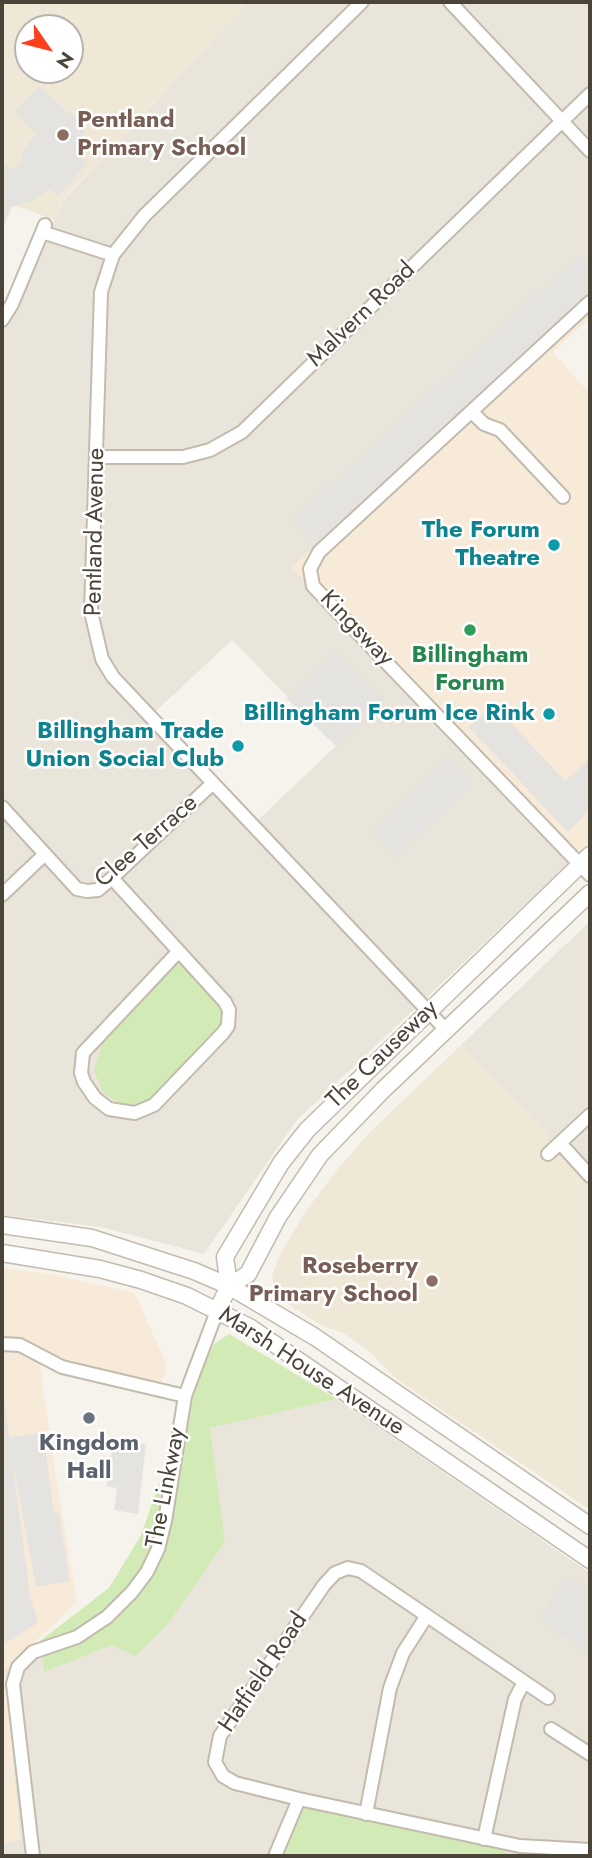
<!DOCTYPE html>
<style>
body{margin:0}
#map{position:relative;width:592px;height:1858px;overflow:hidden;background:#f6f3ec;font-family:Jost,sans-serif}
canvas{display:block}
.frame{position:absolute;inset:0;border:4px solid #4b4439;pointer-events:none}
.north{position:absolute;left:14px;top:14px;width:70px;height:70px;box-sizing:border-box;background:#fff;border:2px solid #b7b4b0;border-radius:50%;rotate:125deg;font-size:19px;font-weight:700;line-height:28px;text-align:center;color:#4b4439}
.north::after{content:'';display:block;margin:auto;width:24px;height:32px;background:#fc3f1d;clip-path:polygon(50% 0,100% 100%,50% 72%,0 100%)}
</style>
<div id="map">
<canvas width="592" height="1858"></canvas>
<div class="frame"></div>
<div class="north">N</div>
</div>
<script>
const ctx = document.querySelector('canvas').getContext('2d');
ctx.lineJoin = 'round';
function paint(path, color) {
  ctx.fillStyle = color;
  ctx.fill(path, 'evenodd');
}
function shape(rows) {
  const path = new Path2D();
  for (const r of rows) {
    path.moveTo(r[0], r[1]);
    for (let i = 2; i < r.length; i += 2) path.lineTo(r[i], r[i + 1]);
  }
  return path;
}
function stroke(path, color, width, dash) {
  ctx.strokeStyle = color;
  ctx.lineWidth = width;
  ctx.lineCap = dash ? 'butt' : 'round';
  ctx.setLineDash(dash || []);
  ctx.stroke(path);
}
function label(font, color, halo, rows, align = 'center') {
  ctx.font = font + ' Jost,sans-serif';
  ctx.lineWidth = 5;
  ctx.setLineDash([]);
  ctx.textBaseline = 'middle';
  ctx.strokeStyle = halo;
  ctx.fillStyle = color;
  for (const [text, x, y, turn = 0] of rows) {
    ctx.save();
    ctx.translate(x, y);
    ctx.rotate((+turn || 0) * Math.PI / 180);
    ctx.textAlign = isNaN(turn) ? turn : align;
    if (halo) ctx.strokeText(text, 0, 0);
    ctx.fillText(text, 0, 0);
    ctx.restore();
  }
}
paint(shape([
 [247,2,590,2,590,299,292,567,572,860,296,1121,204,1254,101,1227,2,1215,2,324,14,316,63,201],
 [232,640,336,746,258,820,155,712],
 [590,921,590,1185,571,1164,562,1159,553,1141,461,1045],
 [337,1399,590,1573,590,1856,2,1856,2,1842,20,1839,5,1670,40,1641,44,1671,112,1645,225,1542,209,1428]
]), '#eae5da');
paint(shape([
 [590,299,590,318,553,352,590,394,590,841,572,860,292,567],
 [2,1269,39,1272,135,1293,167,1366,161,1384,39,1356,51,1446,77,1602,5,1670,20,1840,2,1842]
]), '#f7ead8');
paint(shape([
 [2,2,247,2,63,200,55,220,2,201],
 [28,28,70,28,70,70,28,70],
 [461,1045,553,1141,562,1159,571,1164,590,1185,590,1510,399,1381,369,1351,343,1333,324,1327,285,1302,274,1287,272,1276,280,1254,306,1211,336,1171,370,1132]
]), '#efe8d6');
paint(shape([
 [182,959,218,995,223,1017,218,1035,149,1104,122,1105,103,1092,94,1071,102,1044],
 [229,1334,337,1399,210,1428,225,1542,167,1625,135,1656,112,1645,44,1672,40,1641,109,1588,141,1535,193,1388,214,1344],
 [308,1807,502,1850,512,1856,279,1856,296,1815]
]), '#d2eab5');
paint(shape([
 [39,86,87,129,80,137,89,146,80,157,87,163,58,196,50,189,32,201,12,207,4,226,2,225,2,164,15,169,20,164,24,149,37,134,14,112],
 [579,255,590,268,590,290,315,543,293,519],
 [335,650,385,699,337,747,286,698],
 [493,704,565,781,590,758,590,810,568,832,469,727],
 [448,758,473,783,396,858,372,832],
 [2,1379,9,1437,43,1433,54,1512,59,1512,70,1581,36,1587,12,1458,30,1596,38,1623,6,1643,2,1634],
 [113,1443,146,1444,138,1514,114,1510,117,1488,106,1486],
 [568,1577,590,1591,590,1654,539,1619]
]), '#e5e3e0');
const minor = shape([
 [362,2,144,216,113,255,101,292,91,612,102,659,113,677,446,1030],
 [450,2,590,151],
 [42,232,113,255],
 [590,302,319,552,310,569,313,586,590,875],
 [2,320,12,304,45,225],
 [472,412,484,424,500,430,563,497],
 [97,457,183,457,210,450,242,432,590,94],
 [2,807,77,889,87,891,98,890,112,878,213,783],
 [112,878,225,1002,229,1010,228,1026,223,1033,154,1105,135,1113,109,1109,95,1098,84,1082,81,1073,83,1053,178,952],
 [2,895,44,855],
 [560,1143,590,1176],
 [548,1154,590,1115],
 [2,1344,20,1345,62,1367,185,1396],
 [548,1698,361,1571,348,1568,335,1573,324,1585,220,1736,215,1762,223,1776,235,1783,299,1799,520,1846,590,1850],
 [551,1729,590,1754],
 [366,1814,390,1688,403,1653,426,1617],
 [484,1839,515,1699,523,1684],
 [33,1856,13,1684,18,1667,33,1652,77,1637,107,1617,132,1592,147,1572,158,1549,165,1521,185,1396,217,1311],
 [275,1856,299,1799]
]);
const tertiary = shape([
 [2,1225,92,1238,194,1271,229,1286,315,1337,590,1526],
 [2,1253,100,1269,141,1280,187,1296,251,1328,590,1560],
 [229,1286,225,1257,281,1163,307,1130,590,855],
 [217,1311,229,1286,248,1274,278,1217,320,1155,383,1090,590,893]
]);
stroke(minor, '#c2bbae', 16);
stroke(tertiary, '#c2bbae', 19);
stroke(minor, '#fff', 12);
stroke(tertiary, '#fff', 16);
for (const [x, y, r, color] of [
 [63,135,7,"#8d6e63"],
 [554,545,7,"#0f9aa8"],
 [470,630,7,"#2e9e5b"],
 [549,714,7,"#0f9aa8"],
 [238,746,7,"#0f9aa8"],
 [432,1281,7,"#8d6e63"],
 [89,1418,7,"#6b7280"]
]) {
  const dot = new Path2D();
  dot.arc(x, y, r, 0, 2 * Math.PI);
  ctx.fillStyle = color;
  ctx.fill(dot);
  stroke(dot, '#fff', 2.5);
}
label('bold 24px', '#785e54', '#fff', [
 ["Pentland",77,121],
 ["Primary School",77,149],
 ["Roseberry",418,1267,"right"],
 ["Primary School",418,1295,"right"]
], 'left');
label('24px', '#4b4439', '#fff', [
 ["Malvern Road",362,315,-44],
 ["Pentland Avenue",96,532,-89],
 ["Kingsway",356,629,46],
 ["Clee Terrace",147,842,-41],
 ["The Causeway",383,1055,-44],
 ["Marsh House Avenue",311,1372,33],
 ["The Linkway",167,1488,-79],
 ["Hatfield Road",264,1673,-56]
]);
label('bold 24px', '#0d838f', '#fff', [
 ["The Forum",540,531],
 ["Theatre",540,559],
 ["Billingham Forum Ice Rink",535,714],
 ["Billingham Trade",224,732],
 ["Union Social Club",224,760]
], 'right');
label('bold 24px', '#27864d', '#fff', [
 ["Billingham",470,656],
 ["Forum",470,684]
]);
label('bold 24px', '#5b616d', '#fff', [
 ["Kingdom",89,1444],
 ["Hall",89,1472]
]);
</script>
